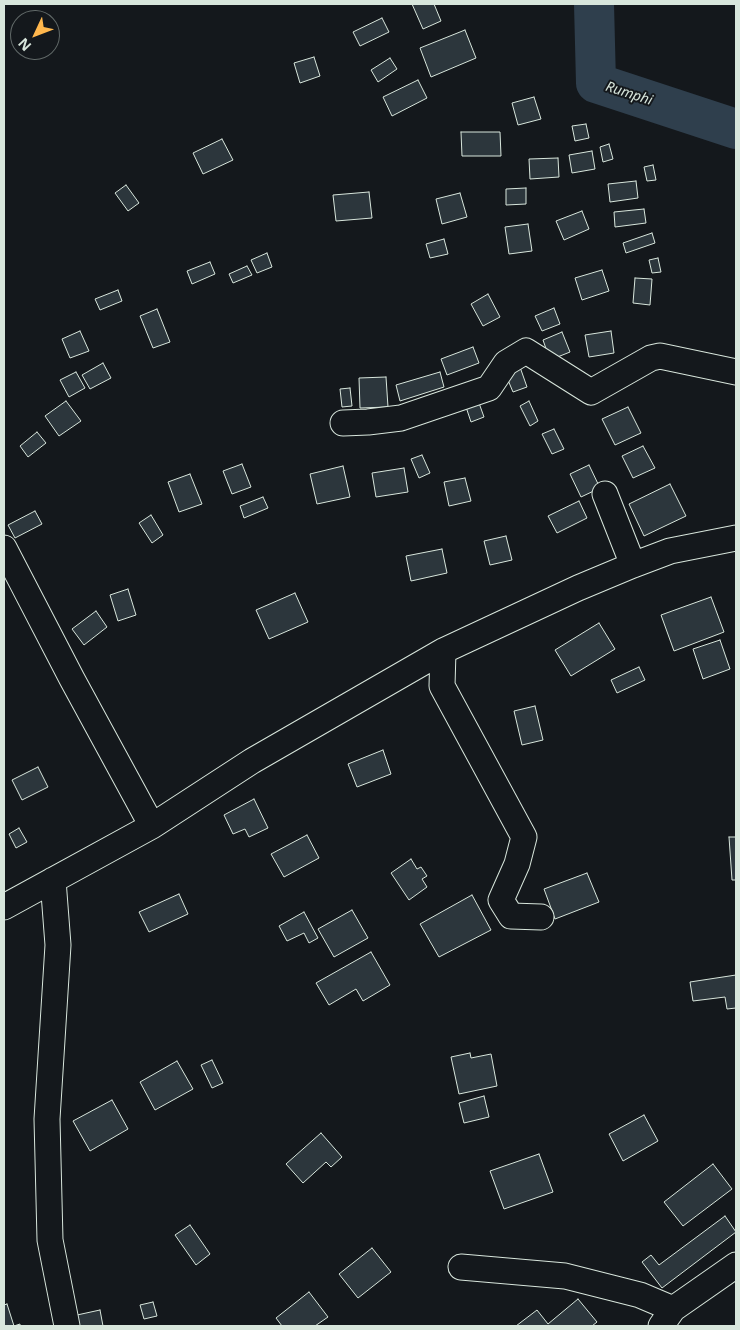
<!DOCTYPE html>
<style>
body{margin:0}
#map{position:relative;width:740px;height:1330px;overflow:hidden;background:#14181c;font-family:"Noto Sans",sans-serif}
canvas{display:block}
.frame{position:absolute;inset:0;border:5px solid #d8e6dc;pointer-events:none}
.north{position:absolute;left:10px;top:10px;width:50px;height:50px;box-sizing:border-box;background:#14181c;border:1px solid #626a69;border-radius:50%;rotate:227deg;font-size:14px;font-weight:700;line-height:20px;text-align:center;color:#d8e6dc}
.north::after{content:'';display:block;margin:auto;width:18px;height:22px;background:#ffb74d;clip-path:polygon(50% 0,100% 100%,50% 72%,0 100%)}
</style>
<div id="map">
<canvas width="740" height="1330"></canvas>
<div class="frame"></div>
<div class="north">N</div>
</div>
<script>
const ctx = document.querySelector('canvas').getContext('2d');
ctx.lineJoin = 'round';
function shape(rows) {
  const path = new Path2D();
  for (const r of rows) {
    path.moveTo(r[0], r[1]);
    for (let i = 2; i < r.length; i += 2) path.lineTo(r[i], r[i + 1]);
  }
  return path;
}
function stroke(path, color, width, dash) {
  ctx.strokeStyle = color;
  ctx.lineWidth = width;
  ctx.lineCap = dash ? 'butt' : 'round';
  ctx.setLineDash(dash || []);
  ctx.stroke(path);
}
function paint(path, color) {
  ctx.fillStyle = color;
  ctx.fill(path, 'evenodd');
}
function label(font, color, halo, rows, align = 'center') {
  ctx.font = font + ' "Noto Sans",sans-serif';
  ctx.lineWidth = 4;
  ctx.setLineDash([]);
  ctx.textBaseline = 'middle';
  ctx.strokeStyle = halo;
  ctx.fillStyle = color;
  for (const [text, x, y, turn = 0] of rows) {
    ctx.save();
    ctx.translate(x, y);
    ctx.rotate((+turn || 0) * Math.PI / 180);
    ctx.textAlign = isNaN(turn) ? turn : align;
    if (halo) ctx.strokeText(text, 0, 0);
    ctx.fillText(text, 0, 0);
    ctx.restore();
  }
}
stroke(shape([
 [594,4,596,83,736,129]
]), '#2f3f4d', 40);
const building = shape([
 [412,4,434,4,441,21,423,29,412,4],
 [382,18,389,32,360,46,353,32,382,18],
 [465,30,476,58,431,77,420,48,465,30],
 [314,57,320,76,300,83,294,63,314,57],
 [390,58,397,69,378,82,371,70,390,58],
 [418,80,427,98,392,116,383,97,418,80],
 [534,97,541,119,518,125,512,103,534,97],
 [586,124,589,138,575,141,572,126,586,124],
 [461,132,500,132,501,156,462,156,461,132],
 [222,139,233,160,203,174,193,153,222,139],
 [609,144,613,159,603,162,600,147,609,144],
 [592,151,595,169,572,173,569,155,592,151],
 [558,158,559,177,530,179,529,159,558,158],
 [653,165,656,180,647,181,644,167,653,165],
 [636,181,638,198,610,202,608,184,636,181],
 [126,185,139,203,128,211,115,193,126,185],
 [526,188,526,204,506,205,506,189,526,188],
 [369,192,372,218,336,221,333,195,369,192],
 [460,193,467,217,442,224,436,199,460,193],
 [644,209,646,223,615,227,614,212,644,209],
 [582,211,589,229,564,240,556,221,582,211],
 [528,224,532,251,509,254,505,227,528,224],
 [652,233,655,243,626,253,623,243,652,233],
 [444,239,448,254,430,258,426,244,444,239],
 [267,253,272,267,257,273,251,260,267,253],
 [658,258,661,272,652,273,649,260,658,258],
 [210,262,215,274,192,284,187,271,210,262],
 [247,266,252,275,233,283,229,274,247,266],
 [602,270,609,291,582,300,575,278,602,270],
 [635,278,652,279,650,305,633,303,635,278],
 [118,290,122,301,100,310,95,299,118,290],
 [488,294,500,317,483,326,471,304,488,294],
 [554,308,560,324,542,331,535,316,554,308],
 [157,309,170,342,153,348,140,316,157,309],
 [80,331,89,351,70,358,62,339,80,331],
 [611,331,614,353,589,357,585,335,611,331],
 [562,332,570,352,550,360,543,340,562,332],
 [473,347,479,363,447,375,441,359,473,347],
 [103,363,111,378,90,389,82,375,103,363],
 [520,367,527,387,513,392,505,373,520,367],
 [76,372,85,388,69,397,60,380,76,372],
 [440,372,444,387,400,401,396,385,440,372],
 [386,377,388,407,360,408,359,378,386,377],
 [350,388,352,406,342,407,340,389,350,388],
 [66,401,81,421,59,436,45,416,66,401],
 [529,401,538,421,530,426,520,406,529,401],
 [479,403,484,417,471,422,466,407,479,403],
 [628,407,641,433,615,445,602,419,628,407],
 [554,429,564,449,552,454,542,434,554,429],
 [37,432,46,443,28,457,20,446,37,432],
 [643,446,655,468,633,478,622,456,643,446],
 [422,455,430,473,419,478,411,459,422,455],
 [242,464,251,487,232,494,223,471,242,464],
 [589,465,600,488,581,497,570,474,589,465],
 [343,466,350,497,317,504,310,474,343,466],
 [404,468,408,492,376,497,372,473,404,468],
 [190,474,202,504,179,512,168,482,190,474],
 [465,478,471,501,449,506,444,482,465,478],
 [670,484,686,516,644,536,629,504,670,484],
 [263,497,268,508,244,518,240,506,263,497],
 [579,501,587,518,557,533,548,516,579,501],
 [35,511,42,524,15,538,8,525,35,511],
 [151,515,163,535,152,543,139,523,151,515],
 [506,536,512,560,490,565,484,541,506,536],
 [442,549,447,573,411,581,406,556,442,549],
 [128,589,136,615,118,621,110,595,128,589],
 [295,593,308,622,269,639,256,610,295,593],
 [711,597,724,632,674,651,661,615,711,597],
 [96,611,107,627,84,645,72,629,96,611],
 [599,623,615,649,571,676,555,650,599,623],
 [720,640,730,669,703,679,693,649,720,640],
 [639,667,645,680,617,693,611,680,639,667],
 [535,706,543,740,522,745,514,711,535,706],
 [383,750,391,774,357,787,348,764,383,750],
 [38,767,48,787,22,800,12,780,38,767],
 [254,799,268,828,249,837,245,829,233,834,224,815,254,799],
 [19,828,27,842,16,848,9,834,19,828],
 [307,835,319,858,284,877,271,854,307,835],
 [729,837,736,837,736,880,732,880,729,837],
 [411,859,417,869,421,867,427,876,422,879,427,887,409,900,391,873,411,859],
 [587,873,599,902,555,919,544,889,587,873],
 [179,894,188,914,149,932,139,912,179,894],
 [472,895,491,930,439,957,420,924,472,895],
 [352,910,368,938,334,957,318,929,352,910],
 [304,912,318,938,309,943,304,933,287,941,279,926,304,912],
 [371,952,390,985,363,1001,356,989,329,1005,316,983,371,952],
 [736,975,736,1008,727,1009,725,997,693,1001,690,982,736,975],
 [470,1053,471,1058,491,1054,497,1086,459,1094,451,1057,470,1053],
 [212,1060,223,1083,212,1088,201,1065,212,1060],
 [177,1061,193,1089,155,1110,140,1082,177,1061],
 [484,1096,489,1117,464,1123,459,1103,484,1096],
 [112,1100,128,1129,90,1151,73,1121,112,1100],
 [644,1115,658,1141,623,1161,609,1134,644,1115],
 [321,1133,342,1157,331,1167,326,1162,303,1183,286,1164,321,1133],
 [539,1154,553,1192,504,1209,490,1171,539,1154],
 [713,1164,732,1189,683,1226,664,1202,713,1164],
 [725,1216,736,1232,662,1288,642,1262,651,1255,659,1265,725,1216],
 [190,1225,210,1254,196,1265,175,1235,190,1225],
 [372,1248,391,1272,358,1298,339,1274,372,1248],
 [309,1292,328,1317,315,1326,282,1326,276,1318,309,1292],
 [578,1299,597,1322,592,1326,516,1326,537,1310,548,1324,578,1299],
 [153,1302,157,1316,144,1319,140,1305,153,1302],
 [7,1304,14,1326,20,1324,20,1326,4,1326,4,1305,7,1304],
 [100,1310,103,1326,79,1326,77,1315,100,1310]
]);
paint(building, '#2c363c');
stroke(building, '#d8e6dc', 1);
const minor = shape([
 [343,423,368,422,401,418,489,388,506,363,526,351,591,392,651,358,660,356,736,372],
 [605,494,633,565],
 [4,548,72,679,152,826],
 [443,651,442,686,524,837,517,864,501,900,511,916,541,917],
 [53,880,58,945,47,1119,50,1240,67,1326],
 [4,907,152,826,252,761,443,651,578,588,633,565,670,551,736,538],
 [461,1267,565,1276,640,1295,673,1309],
 [661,1326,673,1309,736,1265]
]);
stroke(minor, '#d8e6dc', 27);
stroke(minor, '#14181c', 25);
label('italic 14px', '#d8e6dc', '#14181c', [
 ["Rumphi",629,94,18]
]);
</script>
